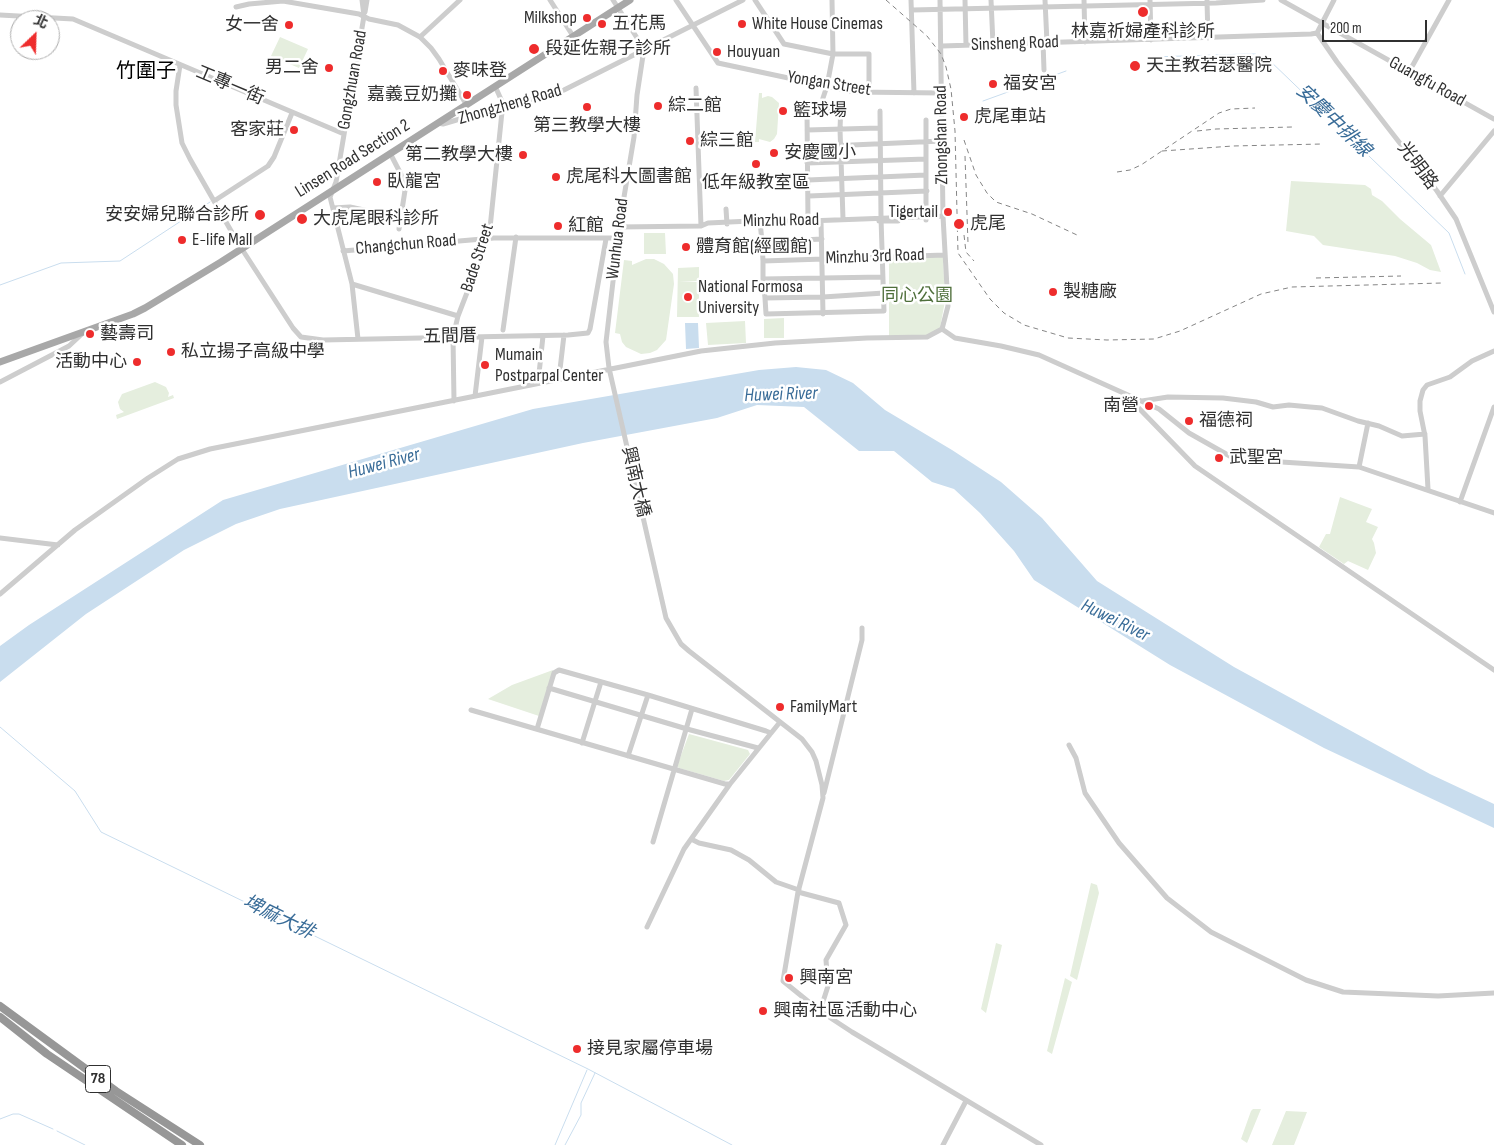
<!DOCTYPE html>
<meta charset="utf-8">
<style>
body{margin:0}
#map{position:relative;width:1494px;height:1145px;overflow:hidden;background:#fff;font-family:"Sofia Sans Condensed","Noto Sans TC",sans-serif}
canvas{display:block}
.north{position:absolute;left:10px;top:10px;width:50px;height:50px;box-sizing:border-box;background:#fff;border:1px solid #acacac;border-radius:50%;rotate:24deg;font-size:14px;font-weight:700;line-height:20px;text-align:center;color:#303030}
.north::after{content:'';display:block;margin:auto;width:18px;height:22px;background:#ee2c2c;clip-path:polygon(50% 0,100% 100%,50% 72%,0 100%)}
.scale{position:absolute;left:1322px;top:20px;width:105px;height:22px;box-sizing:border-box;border:2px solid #303030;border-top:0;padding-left:6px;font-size:15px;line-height:18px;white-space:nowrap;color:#303030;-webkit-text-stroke:4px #fff;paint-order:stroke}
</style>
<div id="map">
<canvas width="1494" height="1145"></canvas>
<div class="north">北</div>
<div class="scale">200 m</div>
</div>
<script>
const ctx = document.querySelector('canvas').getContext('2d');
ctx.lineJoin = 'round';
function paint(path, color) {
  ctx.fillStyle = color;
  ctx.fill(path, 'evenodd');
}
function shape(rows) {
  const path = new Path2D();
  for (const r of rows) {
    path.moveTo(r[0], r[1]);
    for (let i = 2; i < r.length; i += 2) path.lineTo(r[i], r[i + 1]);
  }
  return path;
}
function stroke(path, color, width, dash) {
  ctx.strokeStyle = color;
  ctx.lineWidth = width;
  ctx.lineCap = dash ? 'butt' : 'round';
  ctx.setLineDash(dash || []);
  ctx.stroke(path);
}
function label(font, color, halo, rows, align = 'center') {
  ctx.font = font + ' "Sofia Sans Condensed","Noto Sans TC",sans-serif';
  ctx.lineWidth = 5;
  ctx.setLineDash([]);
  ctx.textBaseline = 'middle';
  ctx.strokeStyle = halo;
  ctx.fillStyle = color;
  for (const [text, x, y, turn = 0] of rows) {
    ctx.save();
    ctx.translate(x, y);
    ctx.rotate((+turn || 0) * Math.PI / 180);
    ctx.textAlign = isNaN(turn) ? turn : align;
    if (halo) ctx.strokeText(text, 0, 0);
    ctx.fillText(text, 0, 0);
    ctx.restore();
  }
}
paint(shape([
 [280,37,308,49,299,68,271,56],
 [759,93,762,93,762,98,768,96,772,97,779,103,777,134,774,139,770,142,759,139,759,142,755,142],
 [1291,181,1365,185,1371,189,1372,195,1382,201,1400,219,1431,245,1441,272,1430,270,1417,263,1395,256,1323,245,1314,236,1286,231],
 [644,233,665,233,666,254,644,254],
 [943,256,945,301,940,328,926,336,889,336,889,258],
 [646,259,654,259,664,264,673,274,674,284,666,340,657,350,650,353,641,354,626,347,622,342,620,334,615,333,624,260,632,261,632,265],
 [699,267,699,281,679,282,699,282,699,317,677,317,678,268],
 [784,318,784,338,764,338,764,319],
 [745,321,746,343,708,345,706,323],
 [155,382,166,387,169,393,168,397,173,395,174,398,117,419,116,415,124,412,120,409,118,402,122,394],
 [1340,497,1372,509,1366,522,1378,527,1372,539,1374,543,1376,553,1368,570,1348,561,1344,564,1319,547,1326,534,1330,534],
 [553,670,539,716,488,699,512,685],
 [689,734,748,750,750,754,729,780,724,781,679,768,677,766],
 [1091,883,1097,885,1099,893,1077,980,1070,976],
 [996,943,1002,945,986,1013,981,1009],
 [1065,978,1072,982,1052,1054,1047,1051],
 [1253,1109,1261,1109,1247,1143,1241,1139,1251,1111],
 [1286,1111,1307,1112,1294,1145,1272,1145]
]), '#e5eede');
paint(shape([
 [685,323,698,323,699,348,686,349],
 [796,367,826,370,853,383,885,410,952,450,1001,482,1042,518,1097,581,1234,667,1430,774,1494,804,1494,828,1324,748,1170,665,1034,580,1014,551,980,513,954,489,932,482,894,451,859,451,804,407,757,405,717,418,583,443,280,509,236,524,184,550,86,614,0,682,0,646,29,625,223,500,533,409,759,370]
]), '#c9ddee');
stroke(shape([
 [1152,57,1247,54,1255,54,1267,58,1449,233,1465,274],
 [983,101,1066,71],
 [0,285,61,263,120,261,210,202],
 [0,727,75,791,101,832,588,1069,732,1145],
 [0,1119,13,1114,19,1114,53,1129],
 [57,1131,85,1145],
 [555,1145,587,1070],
 [565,1145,581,1115,581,1103,595,1073]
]), '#c9ddee', 1);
stroke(shape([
 [550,0,573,36],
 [613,0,644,49,637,95,634,137,620,221,606,342,609,368,666,618,681,644,689,651,802,739,812,752,816,761,822,785,823,798,798,892,783,981,820,1011,852,1032,1041,1145],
 [676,0,718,63,854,92,942,93],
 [755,0,784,44,833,54,869,54,869,93],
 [911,0,914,93],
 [940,0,943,216,948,306,942,329],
 [965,0,966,45],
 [991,0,993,44],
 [1045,0,1047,43],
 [1084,0,1085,42],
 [1150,0,1151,40],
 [1281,0,1494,119],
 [1207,1,1208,38],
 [236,7,249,4,283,1,359,14,369,19,398,25,420,37,431,48,439,59,466,104],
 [912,10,1216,3,1263,0],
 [365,12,367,0],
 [0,15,73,19,344,134],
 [1317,33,1337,62,1437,191,1456,219,1494,312],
 [420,37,460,0],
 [1043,42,1044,70],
 [942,46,1311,34,1317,33,1334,0],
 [180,65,176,91,176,105,182,143,190,159,238,243,293,328,301,337,323,340,568,335,588,333,590,329,606,239],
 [1409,72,1449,0],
 [696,88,701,226],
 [823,98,827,86,833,54,832,0],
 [841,105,840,129,843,219],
 [926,120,926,220],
 [438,123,443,124,504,106,555,94,564,90,743,0],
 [807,130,879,128],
 [807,147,942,141],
 [390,153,406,184,399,229],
 [807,163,926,159],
 [808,180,926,175],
 [809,196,927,191],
 [1440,196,1494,131],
 [214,201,268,166,274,157,292,113],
 [333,208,350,207,401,218],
 [726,209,727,224],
 [760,221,762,242,822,239],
 [808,221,807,112,840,111],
 [821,221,823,314],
 [879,221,898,221],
 [619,227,701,226,708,223,751,221,808,221,943,216],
 [762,242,763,261,945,255],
 [343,251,494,238,618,238],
 [763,261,763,279,883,277],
 [763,279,765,298,823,297,884,293],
 [352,284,458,316],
 [765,298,766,314,884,311,881,218,880,111],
 [942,329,955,338,1001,346,1039,355,1159,409,1189,433,1235,459,1359,467,1494,513],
 [503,330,516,237],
 [358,339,352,284,330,197,336,182,364,16,362,0],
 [559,378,564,335],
 [0,382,69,346,84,332],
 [538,383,543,336],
 [475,396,482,337],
 [1127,396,1195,466,1494,670],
 [454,401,453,337,458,316,488,238,490,228,502,112,504,106,495,86],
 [1142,401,1168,397,1223,398,1256,402,1273,407,1289,405,1310,407,1322,408,1358,421,1379,426,1402,436,1425,434],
 [1359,467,1368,423],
 [1428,489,1425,436,1420,411,1420,401,1423,390,1427,385,1450,377,1472,361,1494,351],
 [1460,502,1494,407],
 [0,538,58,545],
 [0,594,75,530,148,478,178,459,210,449,701,351,775,343,867,338,927,337,942,329],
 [549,688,687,729,758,748],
 [471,710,725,784,730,784,780,722],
 [537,729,554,673,559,670,648,695,766,731,771,733],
 [582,743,601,682],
 [1069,745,1076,758,1085,793,1119,843,1167,898,1211,932,1306,980,1343,992,1438,996,1494,993],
 [628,756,648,695],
 [824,793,862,640,862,628],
 [691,839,699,843,731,850,749,860,776,882,799,890],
 [653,842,692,709],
 [798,892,839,903,846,925,826,960,828,986,820,1011],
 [647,927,684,849,730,784],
 [943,1145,966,1101]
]), '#cdcdcd', 5);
stroke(shape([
 [0,362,133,314,145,308,221,262,630,0]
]), '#a8a8a8', 7);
stroke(shape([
 [0,1006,116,1091,200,1145],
 [0,1017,47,1054,182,1145]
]), '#979797', 8);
stroke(shape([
 [886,0,927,36,941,54,946,67,951,89,955,131,958,253,990,299,1004,313,1024,325,1068,338,1107,340,1154,339,1180,331,1261,294,1292,287,1442,283],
 [1197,131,1216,129,1292,127],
 [964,140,976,175,987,193,996,202,1032,214,1077,235],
 [1162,151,1233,146,1322,144],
 [965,156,968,243],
 [1117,172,1130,170,1141,165,1219,113,1231,109,1255,108],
 [964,235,966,252,974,261],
 [1316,278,1401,276]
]), '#858585', 1, [5, 4]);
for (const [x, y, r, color] of [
 [1143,12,6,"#ee2c2c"],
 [587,18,5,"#ee2c2c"],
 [602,24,5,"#ee2c2c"],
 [742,24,5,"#ee2c2c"],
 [289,25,5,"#ee2c2c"],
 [534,49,6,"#ee2c2c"],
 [717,52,5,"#ee2c2c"],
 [1135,66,6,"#ee2c2c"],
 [329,68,5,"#ee2c2c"],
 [443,71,5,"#ee2c2c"],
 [993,84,5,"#ee2c2c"],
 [467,95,5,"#ee2c2c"],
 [658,106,5,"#ee2c2c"],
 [587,107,5,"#ee2c2c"],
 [783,111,5,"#ee2c2c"],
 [964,117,5,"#ee2c2c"],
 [294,130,5,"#ee2c2c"],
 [690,141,5,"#ee2c2c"],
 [774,153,5,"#ee2c2c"],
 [523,155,5,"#ee2c2c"],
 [756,164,5,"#ee2c2c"],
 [556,177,5,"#ee2c2c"],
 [377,182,5,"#ee2c2c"],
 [948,212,5,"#ee2c2c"],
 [260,215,6,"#ee2c2c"],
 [302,219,6,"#ee2c2c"],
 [959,224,6,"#ee2c2c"],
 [558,226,5,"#ee2c2c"],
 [182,240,5,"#ee2c2c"],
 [686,247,5,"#ee2c2c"],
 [1053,292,5,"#ee2c2c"],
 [688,297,5,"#ee2c2c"],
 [90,334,5,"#ee2c2c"],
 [171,352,5,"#ee2c2c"],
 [137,362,5,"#ee2c2c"],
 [485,365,5,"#ee2c2c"],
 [1149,406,5,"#ee2c2c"],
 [1189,421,5,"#ee2c2c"],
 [1219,458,5,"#ee2c2c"],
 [780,707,5,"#ee2c2c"],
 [789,978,5,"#ee2c2c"],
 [763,1011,5,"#ee2c2c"],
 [577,1049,5,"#ee2c2c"]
]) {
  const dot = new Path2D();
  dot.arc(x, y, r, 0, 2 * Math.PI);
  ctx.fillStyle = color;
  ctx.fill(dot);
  stroke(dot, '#fff', 2);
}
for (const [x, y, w] of [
 [98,1079,25]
]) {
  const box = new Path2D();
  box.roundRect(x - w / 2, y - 13.5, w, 27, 4);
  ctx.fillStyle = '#fff';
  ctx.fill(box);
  stroke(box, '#303030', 1);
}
label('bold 16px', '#303030', null, [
 ["78",98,1079]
]);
label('18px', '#303030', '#fff', [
 ["Milkshop",577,18,"right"],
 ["五花馬",612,24],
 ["White House Cinemas",752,24],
 ["女一舍",279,25,"right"],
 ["林嘉祈婦產科診所",1143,32,"center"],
 ["段延佐親子診所",545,49],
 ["Houyuan",727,52],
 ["天主教若瑟醫院",1146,66],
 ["男二舍",319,68,"right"],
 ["麥味登",453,71],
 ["福安宮",1003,84],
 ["嘉義豆奶攤",457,95,"right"],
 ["綜二館",668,106],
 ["籃球場",793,111],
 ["虎尾車站",974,117],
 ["第三教學大樓",587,126,"center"],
 ["客家莊",284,130,"right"],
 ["綜三館",700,141],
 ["安慶國小",784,153],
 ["第二教學大樓",513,155,"right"],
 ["虎尾科大圖書館",566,177],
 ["臥龍宮",387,182],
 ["低年級教室區",756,183,"center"],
 ["Tigertail",938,212,"right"],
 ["安安婦兒聯合診所",249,215,"right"],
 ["大虎尾眼科診所",313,219],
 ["虎尾",970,224],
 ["紅館",568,226],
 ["E-life Mall",192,240],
 ["體育館(經國館)",696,247],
 ["National Formosa",698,287],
 ["University",698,308],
 ["製糖廠",1063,292],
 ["藝壽司",100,334],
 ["私立揚子高級中學",181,352],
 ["Mumain",495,355],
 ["Postparpal Center",495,376],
 ["活動中心",127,362,"right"],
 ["南營",1139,406,"right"],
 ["福德祠",1199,421],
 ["武聖宮",1229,458],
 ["FamilyMart",790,707],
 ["興南宮",799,978],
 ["興南社區活動中心",773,1011],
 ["接見家屬停車場",587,1049]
], 'left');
label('18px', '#303030', '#fff', [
 ["Sinsheng Road",1015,44,-2],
 ["Gongzhuan Road",353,80,-80],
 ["Guangfu Road",1427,82,29],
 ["Yongan Street",829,84,9],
 ["工專一街",230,86,23],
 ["Zhongzheng Road",510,105,-16],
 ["Zhongshan Road",942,135,-91],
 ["Linsen Road Section 2",353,159,-32],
 ["光明路",1417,166,53],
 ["Minzhu Road",781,221,-1],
 ["Wunhua Road",618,239,-83],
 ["Changchun Road",406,245,-5],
 ["Minzhu 3rd Road",875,257,-2],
 ["Bade Street",478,258,-72],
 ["五間厝",450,337,-1],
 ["興南大橋",635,482,77]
]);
label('18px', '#4f6f3b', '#fff', [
 ["同心公園",917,296]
]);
label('italic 19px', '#396c98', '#fff', [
 ["安慶中排線",1333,121,44],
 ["Huwei River",781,395,-2],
 ["Huwei River",384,464,-15],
 ["Huwei River",1115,621,26],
 ["埤麻大排",278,918,26]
]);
label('20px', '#000', '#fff', [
 ["竹圍子",146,72]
]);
</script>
